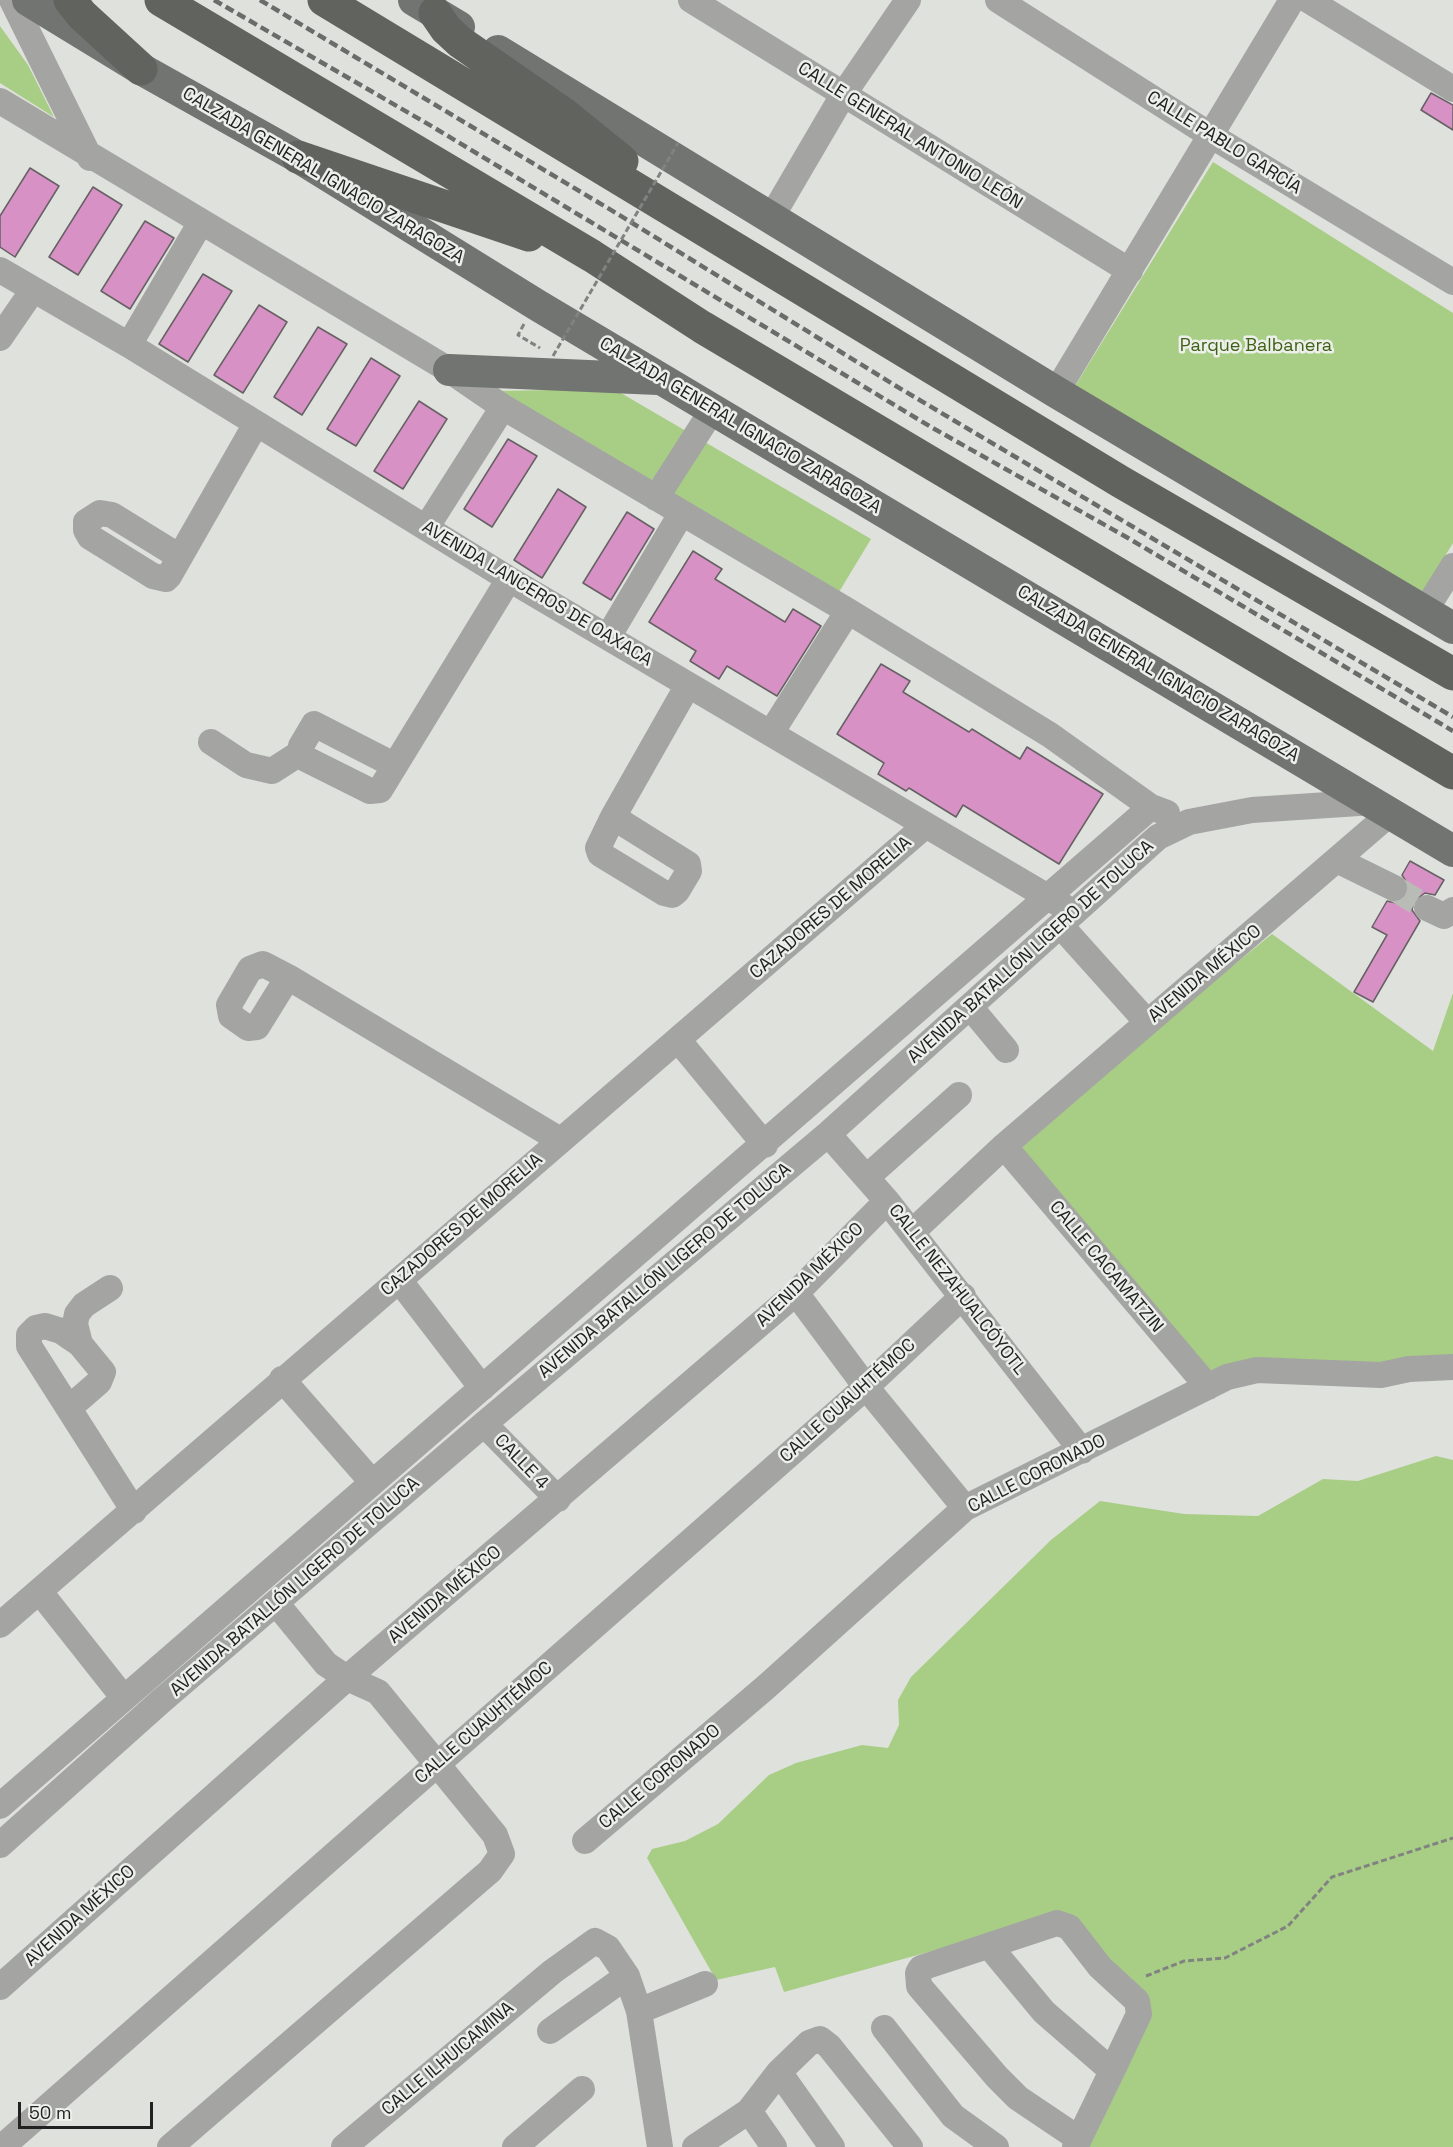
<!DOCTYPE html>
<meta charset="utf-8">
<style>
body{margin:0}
#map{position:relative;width:1453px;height:2147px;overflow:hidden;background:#dfe1dc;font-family:"Space Grotesk",sans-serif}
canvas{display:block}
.scale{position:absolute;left:18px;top:2102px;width:135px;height:27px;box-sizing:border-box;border:3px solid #212221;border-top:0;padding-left:8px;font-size:18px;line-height:21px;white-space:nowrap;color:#212221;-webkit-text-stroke:4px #ecefea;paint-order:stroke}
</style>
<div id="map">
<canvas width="1453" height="2147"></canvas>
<div class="scale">50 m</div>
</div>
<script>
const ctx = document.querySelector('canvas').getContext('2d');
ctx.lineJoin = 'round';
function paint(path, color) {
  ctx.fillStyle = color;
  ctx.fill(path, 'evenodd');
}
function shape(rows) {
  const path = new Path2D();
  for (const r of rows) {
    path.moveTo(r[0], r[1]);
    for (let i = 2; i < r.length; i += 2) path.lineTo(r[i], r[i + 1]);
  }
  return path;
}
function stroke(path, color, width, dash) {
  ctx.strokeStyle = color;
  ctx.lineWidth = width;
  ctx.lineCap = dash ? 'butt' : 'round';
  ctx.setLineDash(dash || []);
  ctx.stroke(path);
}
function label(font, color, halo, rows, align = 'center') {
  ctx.font = font + ' "Space Grotesk",sans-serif';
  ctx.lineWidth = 5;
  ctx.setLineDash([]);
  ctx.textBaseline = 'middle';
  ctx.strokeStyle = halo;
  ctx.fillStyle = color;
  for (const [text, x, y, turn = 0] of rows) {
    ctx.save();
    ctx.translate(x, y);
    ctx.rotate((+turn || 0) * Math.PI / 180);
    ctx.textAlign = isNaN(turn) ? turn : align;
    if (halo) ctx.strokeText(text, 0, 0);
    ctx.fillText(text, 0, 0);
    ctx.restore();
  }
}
paint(shape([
 [0,26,28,65,54,117,0,83],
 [1213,162,1453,313,1453,543,1419,598,1072,391],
 [614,389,871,539,839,592,494,391],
 [1272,934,1433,1051,1453,993,1453,1359,1379,1368,1201,1371,1009,1147],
 [1436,1456,1453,1460,1453,2147,1082,2147,1150,2003,1062,1915,784,1992,775,1967,716,1980,647,1858,652,1849,685,1841,718,1824,769,1775,796,1763,862,1745,888,1748,899,1725,898,1700,911,1677,1051,1540,1100,1501,1184,1514,1258,1516,1323,1479,1358,1481]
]), '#a8cd85');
const building = shape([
 [1431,93,1453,105,1453,130,1421,110,1431,93],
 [30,168,59,186,15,257,0,247,0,216,30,168],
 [93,187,122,205,78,275,49,257,93,187],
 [145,221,174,238,130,309,101,291,145,221],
 [203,274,232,291,188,362,159,344,203,274],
 [259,305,287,322,243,393,214,375,259,305],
 [318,327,347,344,302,415,274,397,318,327],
 [371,358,400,376,356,446,327,429,371,358],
 [419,401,447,419,403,489,374,471,419,401],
 [508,439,537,456,492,527,464,509,508,439],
 [558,489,586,507,542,578,514,560,558,489],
 [627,512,654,529,611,600,583,583,627,512],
 [693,551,722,569,715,579,785,622,793,609,821,626,777,696,727,666,719,679,690,661,696,651,649,622,693,551],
 [881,664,910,681,903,692,969,732,972,729,1020,759,1027,747,1103,794,1059,864,963,805,956,817,909,788,906,791,878,774,884,763,837,734,881,664],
 [1410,861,1444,880,1435,895,1425,893,1414,901,1412,910,1420,921,1373,1002,1354,992,1387,935,1372,927,1387,901,1396,903,1408,894,1409,886,1402,875,1410,861]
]);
paint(building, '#d891c4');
stroke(building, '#656164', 1.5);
stroke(shape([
 [1394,888,1427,908]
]), '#b9bbb7', 26, [26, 13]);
stroke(shape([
 [524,324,518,335,540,348],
 [1146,1976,1184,1961,1225,1958,1288,1926,1332,1877,1453,1838]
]), '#818380', 3, [6, 3]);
stroke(shape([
 [12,0,90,158],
 [691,0,1130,271],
 [998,0,1210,135,1453,282],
 [1308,0,1453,89],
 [0,101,449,370,503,407,848,611,1050,735,1151,807,1167,813],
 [771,218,843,95,908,0],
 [0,270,129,345,509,579,1063,906],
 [0,338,33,290],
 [129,345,201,222],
 [1056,392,1292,0],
 [656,498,713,409],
 [426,528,503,407],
 [180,557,112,515,100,513,86,522,86,530,90,537,153,576,166,579,169,576,249,436,257,425],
 [1425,611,1453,566],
 [608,637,681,514],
 [771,733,848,611],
 [211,742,246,765,272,771,300,753,301,746,314,724,394,765],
 [300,753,304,758,370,791,380,790,509,579],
 [613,817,688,864,689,871,677,891,672,895,664,893,600,854,598,848,613,817,688,685],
 [1339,861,1394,888],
 [1427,908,1444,916,1453,910],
 [1061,926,1147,1022],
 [288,977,257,1027,248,1028,231,1016,229,1005,250,969,263,964,288,977,560,1140],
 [971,1008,1006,1050],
 [679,1041,765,1145],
 [828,1134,887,1201,1082,1451],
 [1004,1146,1208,1387],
 [867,1177,959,1095],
 [912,1232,1004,1146,1392,812],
 [399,1280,482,1388],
 [796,1293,866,1387,965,1508],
 [80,1344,75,1324,77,1314,84,1305,110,1288],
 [282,1379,372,1482],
 [69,1408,99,1382,103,1372,80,1344,61,1331,45,1326,36,1328,29,1335,29,1346,134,1511],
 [484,1424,558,1499],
 [40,1592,123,1697],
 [0,1625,925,826],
 [0,1806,1151,807],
 [585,1841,766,1687,965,1508,1227,1377,1257,1370,1381,1375,1409,1369,1453,1367],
 [0,1845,160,1702,484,1424,828,1134,1158,837,1189,822,1252,810,1374,802],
 [990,1947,1044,2012,1112,2071],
 [0,1987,347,1678,796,1293,887,1201],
 [639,2011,705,1984],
 [884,2028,953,2116,996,2147],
 [550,2031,627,1976],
 [779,2072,832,2147],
 [749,2111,774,2147],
 [2,2147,866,1387,963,1296],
 [170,2147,490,1871,502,1854,495,1835,378,1692,347,1678,326,1664,276,1603],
 [344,2147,552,1972,595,1941,608,1948,627,1976,639,2011,660,2147],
 [515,2147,582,2089],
 [695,2147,749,2111,779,2072,809,2043,820,2039,829,2046,910,2147],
 [1075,2147,1079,2139,1112,2071,1139,2014,1137,2001,1100,1967,1069,1927,1057,1923,921,1968,918,1973,919,1986,997,2077,1018,2098,1079,2139]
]), '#a4a5a3', 26);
stroke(shape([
 [28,0,141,69,298,157,537,305,1453,851],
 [414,0,459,27],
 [498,51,1056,392,1453,628],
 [449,370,658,379]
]), '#727471', 32);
stroke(shape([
 [70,0,82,15,141,69],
 [161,0,592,256,702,327,1453,773],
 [324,0,1121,482,1453,674],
 [435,13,446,29,460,42,564,114,622,161],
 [298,157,529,235]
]), '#60635e', 33);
stroke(shape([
 [214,0,433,127,931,427,1128,538,1453,731],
 [260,0,616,213,896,386,1453,717]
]), '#6a6c69', 4.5, [9, 4.5]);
stroke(shape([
 [553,356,678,143]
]), '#818380', 3, [6, 3]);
label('18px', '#212221', '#ecefea', [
 ["CALLE GENERAL ANTONIO LEÓN",910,136,32],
 ["CALLE PABLO GARCÍA",1224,143,32],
 ["CALZADA GENERAL IGNACIO ZARAGOZA",323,176,31],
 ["CALZADA GENERAL IGNACIO ZARAGOZA",740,426,31],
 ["AVENIDA LANCEROS DE OAXACA",537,594,31],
 ["CALZADA GENERAL IGNACIO ZARAGOZA",1158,674,31],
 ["CAZADORES DE MORELIA",831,908,-41],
 ["AVENIDA BATALLÓN LIGERO DE TOLUCA",1031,952,-42],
 ["AVENIDA MÉXICO",1205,974,-40],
 ["CAZADORES DE MORELIA",462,1225,-41],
 ["CALLE CACAMATZIN",1106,1267,50],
 ["AVENIDA BATALLÓN LIGERO DE TOLUCA",665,1271,-40],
 ["AVENIDA MÉXICO",810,1275,-44],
 ["CALLE NEZAHUALCÓYOTL",957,1290,52],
 ["CALLE CUAUHTÉMOC",848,1401,-42],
 ["CALLE 4",521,1462,46],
 ["CALLE CORONADO",1037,1474,-27],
 ["AVENIDA BATALLÓN LIGERO DE TOLUCA",295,1587,-41],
 ["AVENIDA MÉXICO",445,1595,-40],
 ["CALLE CUAUHTÉMOC",484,1723,-41],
 ["CALLE CORONADO",660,1777,-40],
 ["AVENIDA MÉXICO",80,1916,-42],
 ["CALLE ILHUICAMINA",448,2059,-40]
]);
label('18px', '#3f6115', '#ecefea', [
 ["Parque Balbanera",1256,346]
]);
</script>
